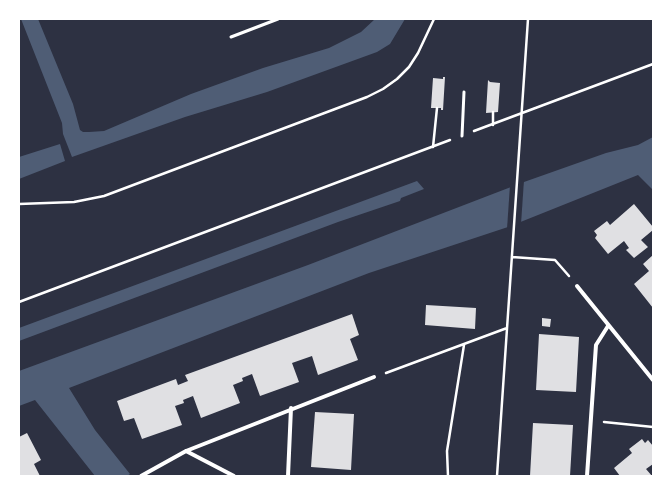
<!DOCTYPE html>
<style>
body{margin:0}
#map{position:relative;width:672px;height:495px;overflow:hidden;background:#2d3142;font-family:Signika,sans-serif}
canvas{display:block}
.frame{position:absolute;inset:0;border:20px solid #fff;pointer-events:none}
</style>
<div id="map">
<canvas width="672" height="495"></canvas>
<div class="frame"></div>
</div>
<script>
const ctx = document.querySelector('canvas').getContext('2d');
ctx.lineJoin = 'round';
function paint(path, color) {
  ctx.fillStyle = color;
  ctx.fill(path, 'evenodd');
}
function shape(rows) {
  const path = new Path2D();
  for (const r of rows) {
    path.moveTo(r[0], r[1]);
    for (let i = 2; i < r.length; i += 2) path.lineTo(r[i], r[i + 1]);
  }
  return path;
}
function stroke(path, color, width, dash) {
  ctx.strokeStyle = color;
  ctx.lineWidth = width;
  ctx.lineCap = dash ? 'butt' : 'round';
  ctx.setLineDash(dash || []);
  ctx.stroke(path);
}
paint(shape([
 [21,19,38,19,73,104,80,130,83,132,89,132,104,131,191,94,263,68,329,48,361,32,375,19,405,19,390,44,377,52,267,92,185,117,72,157,63,134,62,123],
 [653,137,653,190,638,175,508,227,369,273,69,388,95,430,130,474,127,476,95,476,35,400,19,406,19,371,308,265,524,182,606,153,638,145],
 [60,144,65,161,19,179,19,157],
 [417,181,424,189,401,198,400,201,338,222,19,341,19,328]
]), '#4f5d75');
paint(shape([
 [524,180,521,224,507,229,510,185]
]), '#2d3142');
paint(shape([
 [443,77,445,77,443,110,441,110,441,108,431,108,433,78,443,79],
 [488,80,490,82,500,83,498,112,486,113],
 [634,204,653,227,653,230,641,240,648,247,634,258,626,250,629,248,624,241,608,254,595,238,597,235,594,231,607,221,610,225],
 [653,255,653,308,634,284,649,271,643,264],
 [426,305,476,308,475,329,425,325],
 [352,314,359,335,350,339,358,360,318,375,312,356,292,363,299,382,260,396,252,374,242,378,243,381,233,385,240,403,201,418,193,396,183,400,184,403,175,406,182,425,142,439,134,418,124,421,117,401,176,379,178,385,188,381,185,375],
 [542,318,551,319,550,327,542,326],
 [539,334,579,337,576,392,536,390],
 [315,412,354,414,351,470,311,467],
 [533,423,573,425,570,476,530,476],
 [27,433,41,460,34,464,40,476,19,476,19,437],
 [642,439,645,443,648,440,653,446,653,464,646,469,652,476,620,476,614,468,632,453,629,449]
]), '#e0e0e3');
stroke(shape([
 [493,125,493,112],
 [474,131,653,64],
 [433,147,437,108],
 [19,204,74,202,104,196,367,97,383,89,397,79,409,67,418,53,434,19],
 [512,257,555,260,569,276],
 [19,302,450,140],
 [386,373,507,328],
 [604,422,653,427],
 [448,476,447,451,464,345],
 [497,476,528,19]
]), '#fff', 2.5);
stroke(shape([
 [231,37,278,19],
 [462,136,464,92]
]), '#fff', 3);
stroke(shape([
 [577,286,653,380],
 [186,451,234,476],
 [141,476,186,451,374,377],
 [288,476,291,408],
 [587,476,596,345,608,326]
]), '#fff', 4);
</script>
